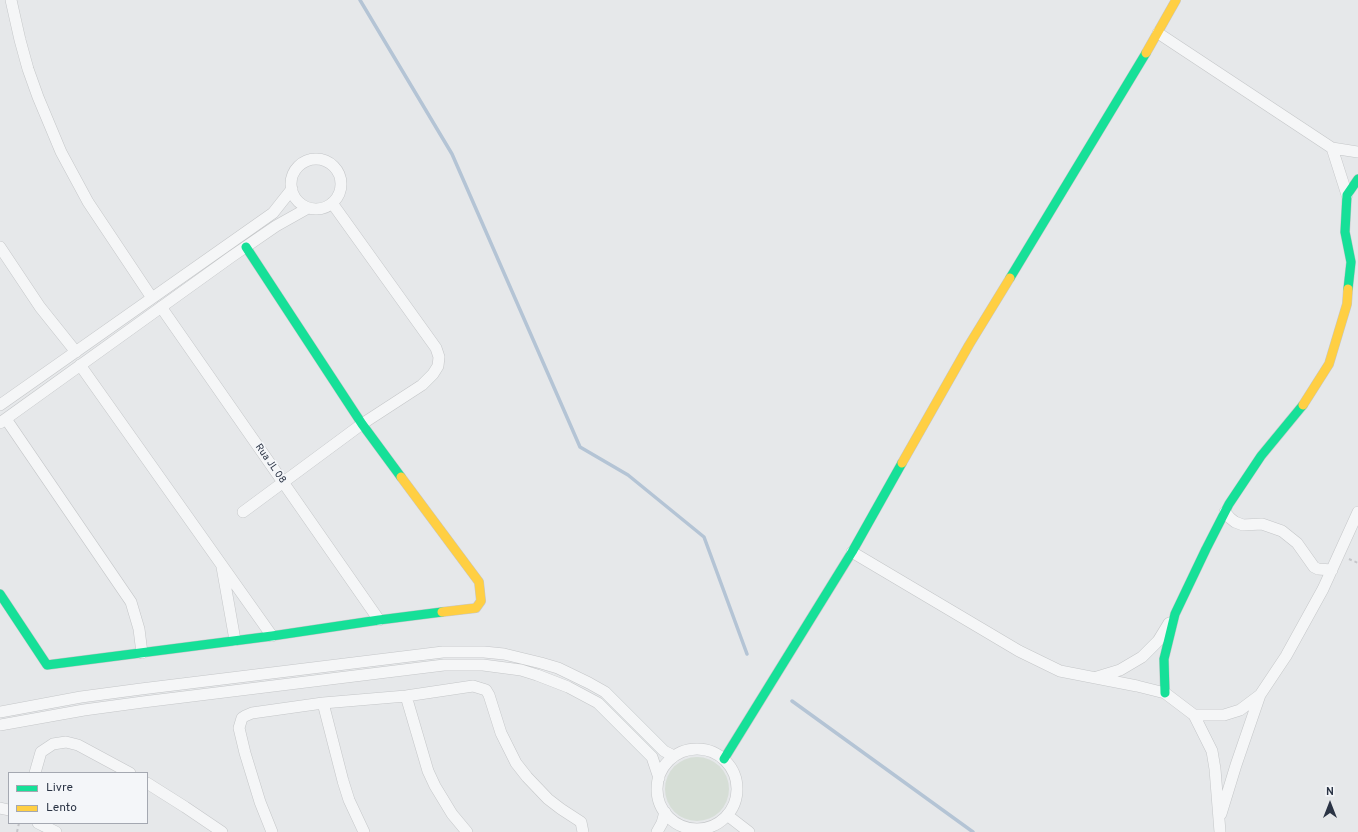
<!DOCTYPE html>
<style>
body{margin:0}
#map{position:relative;width:1358px;height:832px;overflow:hidden;background:#e6e8ea;font-family:Overpass,sans-serif}
canvas{display:block}
.legend{position:absolute;left:8px;top:772px;width:140px;height:52px;box-sizing:border-box;background:#f4f6f9;border:1px solid #a4a8b1;margin:0;padding:5px 7px;list-style:none;font-size:12px;color:#2b3445}
.legend li{display:flex;align-items:center;gap:8px;height:20px}
.legend b{width:20px;border:1px solid #a4a8b1}
.north{position:absolute;left:1310px;top:784px;width:40px;height:40px;-webkit-text-stroke:3px #f4f6f9;paint-order:stroke;rotate:0deg;font-size:11px;font-weight:700;line-height:16px;text-align:center;color:#2b3445}
.north::after{content:'';display:block;margin:auto;width:14px;height:18px;background:#2b3445;clip-path:polygon(50% 0,100% 100%,50% 72%,0 100%)}
</style>
<div id="map">
<canvas width="1358" height="832"></canvas>
<ul class="legend">
<li><b style="height:5px;background:#16e098"></b>Livre</li>
<li><b style="height:5px;background:#ffcf43"></b>Lento</li>
</ul>
<div class="north">N</div>
</div>
<script>
const ctx = document.querySelector('canvas').getContext('2d');
ctx.lineJoin = 'round';
function paint(path, color) {
  ctx.fillStyle = color;
  ctx.fill(path, 'evenodd');
}
function shape(rows) {
  const path = new Path2D();
  for (const r of rows) {
    if (r.length === 3) {
      path.moveTo(r[0] + r[2], r[1]);
      path.arc(r[0], r[1], r[2], 0, 2 * Math.PI);
      continue;
    }
    path.moveTo(r[0], r[1]);
    for (let i = 2; i < r.length; i += 2) path.lineTo(r[i], r[i + 1]);
  }
  return path;
}
function stroke(path, color, width, dash) {
  ctx.strokeStyle = color;
  ctx.lineWidth = width;
  ctx.lineCap = dash ? 'butt' : 'round';
  ctx.setLineDash(dash || []);
  ctx.stroke(path);
}
function label(font, color, halo, rows, align = 'center') {
  ctx.font = font + ' Overpass,sans-serif';
  ctx.lineWidth = 3.5;
  ctx.setLineDash([]);
  ctx.textBaseline = 'middle';
  ctx.strokeStyle = halo;
  ctx.fillStyle = color;
  for (const [text, x, y, turn = 0] of rows) {
    ctx.save();
    ctx.translate(x, y);
    ctx.rotate((+turn || 0) * Math.PI / 180);
    ctx.textAlign = isNaN(turn) ? turn : align;
    if (halo) ctx.strokeText(text, 0, 0);
    ctx.fillText(text, 0, 0);
    ctx.restore();
  }
}
paint(shape([
 [697,789,32]
]), '#d6ded6');
stroke(shape([
 [360,0,452,154,580,447,628,475,704,537,747,654],
 [792,701,973,832]
]), '#b4c4d5', 3.5);
const street = shape([
 [11,0,20,40,28,69,38,97,61,152,88,202,152,298],
 [1158,33,1332,148,1358,152],
 [1332,148,1347,195],
 [316,184,25],
 [0,247,40,307,76,352],
 [161,307,379,620],
 [80,365,272,636],
 [0,405,273,213,292,189],
 [6,419,131,602,139,629,142,653],
 [0,423,231,257,276,226,308,208],
 [243,512,362,424,422,385,433,374,438,366,439,357,436,348,332,203],
 [1225,512,1230,518,1235,522,1243,525,1262,524,1282,531,1297,543,1314,567,1318,569,1332,570],
 [852,552,1019,651,1060,671,1137,686,1165,693,1194,715,1212,751,1215,769,1220,832],
 [222,567,235,640],
 [1097,677,1120,670,1142,657,1158,641,1169,623],
 [406,696,428,771,435,786,452,814,467,832],
 [323,703,343,781,349,800,364,832],
 [0,712,81,697,141,689,443,652,484,652,504,654,541,663,558,668,589,683,605,692,664,751,674,756],
 [1194,715,1224,715,1240,710,1260,695,1286,656,1323,589,1358,512],
 [0,725,84,710,143,702,444,665,483,665,521,670,537,675,568,687,598,703,652,757,659,778],
 [697,789,40],
 [35,773,41,752,53,744,66,742,78,745,130,773],
 [147,783,185,807,222,832],
 [0,808,9,810],
 [1221,814,1236,765,1260,695],
 [727,815,749,832],
 [38,823,56,832],
 [272,832,260,802,245,753,239,728,242,718,245,716,252,713,323,703,406,696,473,686,486,690,489,695,501,733,516,763,527,777,548,799,561,809,581,822,583,832],
 [657,832,662,823,665,812]
]);
const fast = shape([
 [246,247,362,424,401,477],
 [1010,278,1146,53],
 [1348,289,1351,262,1345,232,1347,195,1358,179],
 [0,594,47,665,272,636,379,620,442,612],
 [1165,693,1164,659,1175,614,1206,549,1229,504,1261,456,1303,405],
 [724,759,852,552,902,463]
]);
const slow = shape([
 [1146,53,1176,0],
 [1303,405,1329,364,1347,304,1348,289],
 [902,463,969,345,1010,278],
 [401,477,479,582,481,601,476,608,442,612]
]);
stroke(street, '#c4c6c8', 12);
stroke(fast, '#c4c6c8', 10);
stroke(slow, '#c4c6c8', 10);
stroke(shape([
 [1349,559,1358,563],
 [17,832,19,823]
]), '#c5c6ca', 2, [3, 3]);
stroke(street, '#f5f6f7', 11);
stroke(fast, '#16e098', 9);
stroke(slow, '#ffcf43', 9);
label('10px', '#2b3445', '#f4f6f9', [
 ["Rua JL 08",270,464,55]
]);
</script>
